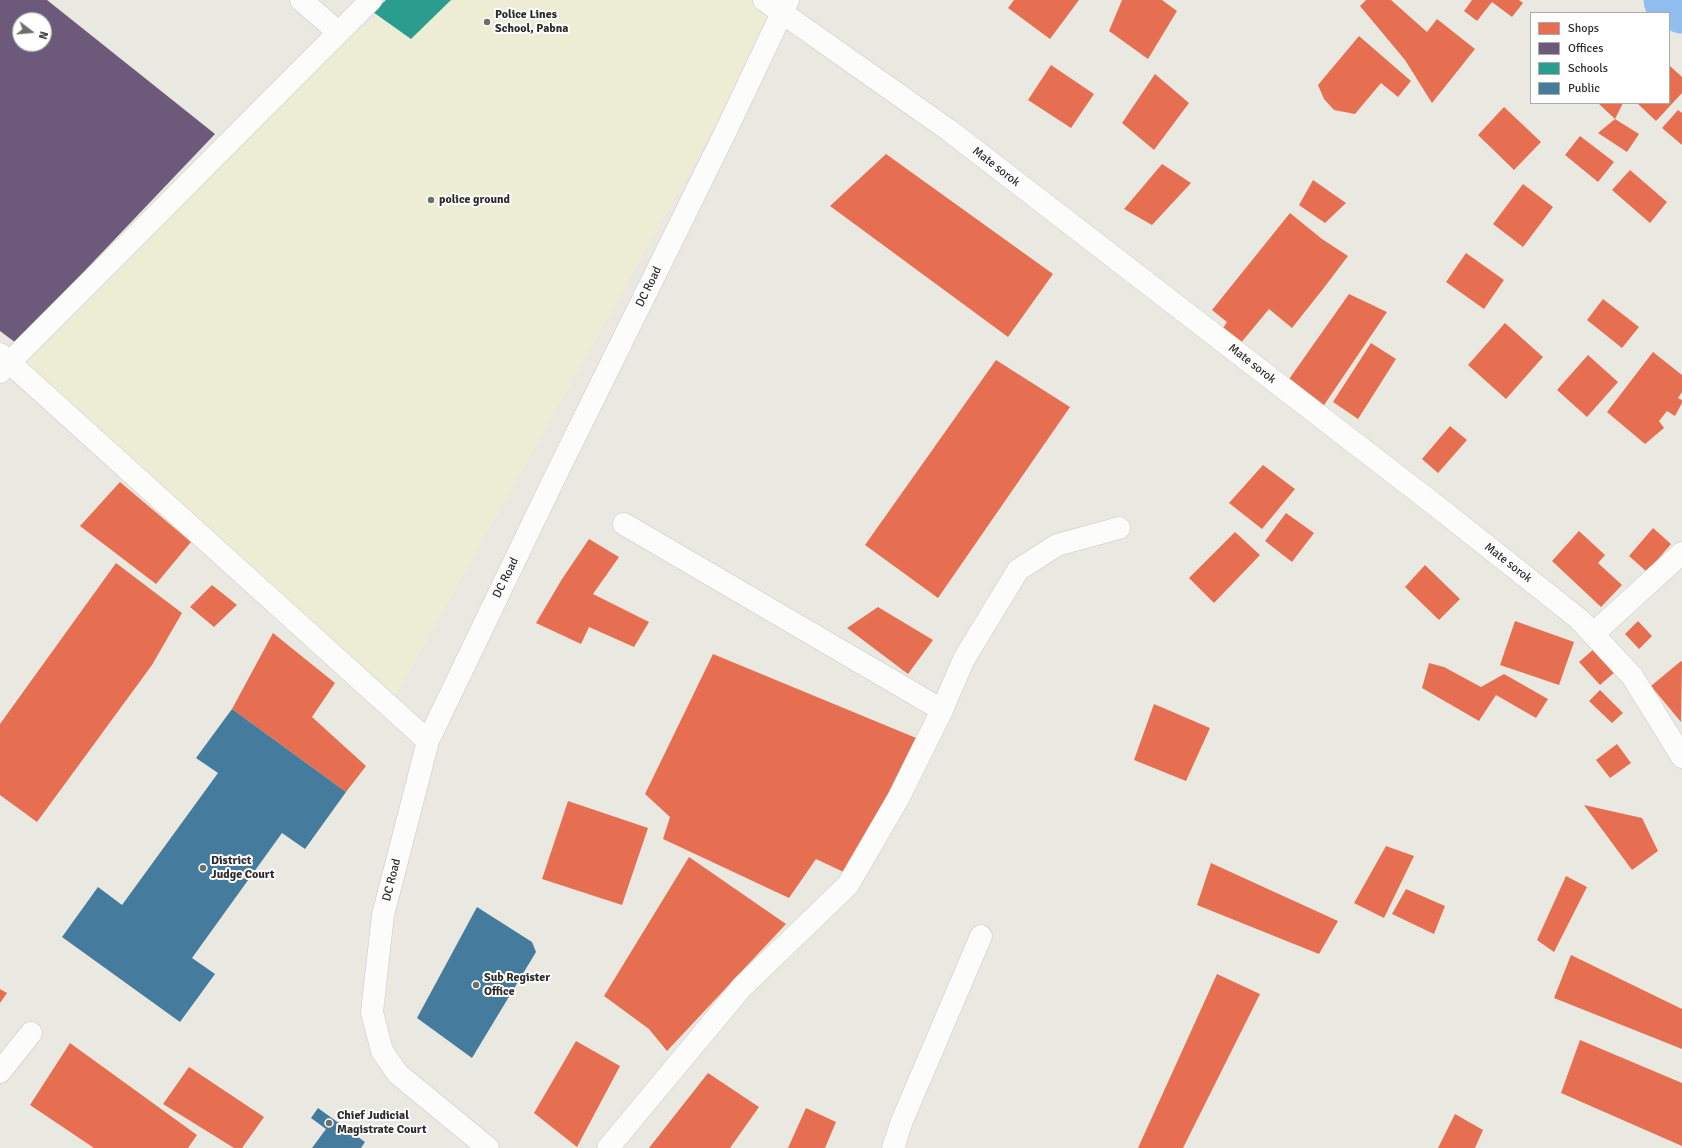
<!DOCTYPE html>
<style>
body{margin:0}
#map{position:relative;width:1682px;height:1148px;overflow:hidden;background:#eae9e1;font-family:Signika,sans-serif}
canvas{display:block}
.legend{position:absolute;left:1530px;top:12px;width:140px;height:92px;box-sizing:border-box;background:#fff;border:1px solid #ababab;margin:0;padding:5px 7px;list-style:none;font-size:12px;color:#2c2c2c}
.legend li{display:flex;align-items:center;gap:8px;height:20px}
.legend b{width:20px;border:1px solid #ababab}
.north{position:absolute;left:12px;top:12px;width:40px;height:40px;box-sizing:border-box;background:#fff;border:1px solid #ababab;border-radius:50%;rotate:106deg;font-size:11px;font-weight:700;line-height:16px;text-align:center;color:#2c2c2c}
.north::after{content:'';display:block;margin:auto;width:14px;height:18px;background:#6e6e6b;clip-path:polygon(50% 0,100% 100%,50% 72%,0 100%)}
</style>
<div id="map">
<canvas width="1682" height="1148"></canvas>
<ul class="legend">
<li><b style="height:11px;background:#e76f51"></b>Shops</li>
<li><b style="height:11px;background:#6d597a"></b>Offices</li>
<li><b style="height:11px;background:#2a9d8f"></b>Schools</li>
<li><b style="height:11px;background:#457b9d"></b>Public</li>
</ul>
<div class="north">N</div>
</div>
<script>
const ctx = document.querySelector('canvas').getContext('2d');
ctx.lineJoin = 'round';
function paint(path, color) {
  ctx.fillStyle = color;
  ctx.fill(path, 'evenodd');
}
function shape(rows) {
  const path = new Path2D();
  for (const r of rows) {
    path.moveTo(r[0], r[1]);
    for (let i = 2; i < r.length; i += 2) path.lineTo(r[i], r[i + 1]);
  }
  return path;
}
function stroke(path, color, width, dash) {
  ctx.strokeStyle = color;
  ctx.lineWidth = width;
  ctx.lineCap = dash ? 'butt' : 'round';
  ctx.setLineDash(dash || []);
  ctx.stroke(path);
}
function label(font, color, halo, rows, align = 'center') {
  ctx.font = font + ' Signika,sans-serif';
  ctx.lineWidth = 4;
  ctx.setLineDash([]);
  ctx.textBaseline = 'middle';
  ctx.strokeStyle = halo;
  ctx.fillStyle = color;
  for (const [text, x, y, turn = 0] of rows) {
    ctx.save();
    ctx.translate(x, y);
    ctx.rotate((+turn || 0) * Math.PI / 180);
    ctx.textAlign = isNaN(turn) ? turn : align;
    if (halo) ctx.strokeText(text, 0, 0);
    ctx.fillText(text, 0, 0);
    ctx.restore();
  }
}
paint(shape([
 [398,0,757,0,779,13,395,697,25,364,351,37]
]), '#edecd5');
paint(shape([
 [1014,0,1079,0,1050,39,1008,8],
 [1122,0,1162,0,1177,11,1148,59,1109,31],
 [1366,0,1391,0,1427,32,1437,19,1475,49,1432,103,1405,60,1360,6],
 [1472,0,1519,0,1523,3,1512,17,1492,2,1477,21,1464,11],
 [1359,36,1411,81,1398,97,1381,83,1355,114,1334,110,1324,99,1318,85],
 [1051,65,1094,94,1071,128,1028,100],
 [1670,66,1682,77,1682,93,1656,121,1637,103,1669,103],
 [1155,74,1189,103,1154,150,1122,123],
 [1598,103,1623,103,1615,119],
 [1504,107,1541,142,1514,170,1478,135],
 [1678,110,1682,113,1682,145,1662,128],
 [1615,119,1639,134,1627,152,1598,133],
 [1580,136,1614,162,1598,182,1565,155],
 [886,154,1053,274,1008,337,830,206],
 [1162,164,1191,183,1152,225,1124,209],
 [1630,170,1667,202,1650,223,1612,190],
 [1313,180,1346,203,1325,223,1299,205],
 [1523,184,1553,207,1523,247,1493,224],
 [0,191,64,244,30,285,0,260],
 [1290,213,1322,239,1348,256,1323,289,1292,328,1269,309,1240,344,1221,331,1227,322,1212,310],
 [1466,253,1504,280,1484,309,1446,282],
 [1349,294,1387,312,1320,411,1287,382],
 [1603,299,1639,327,1622,348,1587,320],
 [1505,323,1543,357,1506,399,1468,365],
 [1371,343,1396,359,1358,419,1333,402],
 [1653,352,1682,375,1682,392,1678,398,1682,400,1682,403,1675,416,1667,411,1659,421,1664,428,1645,444,1607,412],
 [1588,355,1618,382,1587,417,1557,390],
 [996,360,1070,407,938,598,865,545],
 [1450,426,1467,440,1438,473,1422,459],
 [1263,465,1295,489,1262,529,1229,503],
 [120,482,191,542,156,584,80,526],
 [1286,513,1314,533,1292,562,1265,541],
 [1653,528,1671,544,1647,572,1629,556],
 [1579,531,1605,555,1598,563,1622,585,1601,607,1552,561],
 [1235,532,1260,555,1214,603,1189,578],
 [589,539,619,557,593,594,649,622,634,647,589,627,581,644,536,623,562,579],
 [116,563,182,613,152,665,37,822,0,795,0,724],
 [1425,565,1460,599,1439,620,1405,587],
 [212,585,237,605,214,627,190,607],
 [878,607,933,640,908,674,847,628],
 [1515,621,1574,642,1559,685,1500,665],
 [1638,621,1652,636,1639,649,1625,634],
 [273,633,335,683,312,717,366,766,346,792,232,709],
 [1595,648,1616,671,1600,685,1579,662],
 [713,654,921,740,852,876,816,859,789,898,663,839,670,817,645,794],
 [1681,661,1682,662,1681,722,1651,686],
 [1429,663,1444,667,1481,687,1504,674,1548,699,1536,718,1496,695,1479,721,1422,688],
 [1600,690,1623,713,1612,723,1589,701],
 [1154,704,1210,728,1186,781,1134,760],
 [1617,744,1631,763,1610,778,1596,760],
 [568,801,648,828,622,905,542,879],
 [1584,805,1642,818,1658,851,1632,870],
 [1386,846,1414,856,1384,918,1354,903],
 [689,857,786,924,667,1051,649,1029,604,996],
 [1211,863,1338,921,1319,954,1197,905],
 [1566,876,1587,887,1554,952,1537,940],
 [1406,889,1445,906,1434,934,1392,914],
 [1571,955,1682,1009,1682,1049,1554,998],
 [1217,974,1260,994,1183,1148,1138,1148],
 [0,989,7,993,0,1003],
 [1580,1040,1682,1083,1682,1146,1561,1093],
 [576,1041,620,1066,577,1147,534,1113],
 [70,1043,197,1135,188,1148,94,1148,30,1105],
 [189,1067,264,1117,242,1148,234,1148,163,1104],
 [708,1073,759,1107,730,1148,649,1148],
 [806,1108,836,1122,825,1148,788,1148],
 [1455,1114,1483,1130,1475,1148,1438,1148]
]), '#e76f51');
paint(shape([
 [0,0,47,0,215,134,16,343,0,331],
 [20,20,44,20,44,44,20,44]
]), '#6d597a');
paint(shape([
 [386,0,451,0,411,39,373,12]
]), '#2a9d8f');
paint(shape([
 [232,709,346,792,305,849,282,833,192,958,215,974,180,1022,62,937,98,887,122,905,218,773,196,758],
 [477,907,532,942,536,952,472,1058,417,1018],
 [318,1108,365,1142,361,1148,312,1148,326,1129,311,1118]
]), '#457b9d');
stroke(shape([
 [1669,0,1682,8]
]), '#91bcef', 51);
const minor = shape([
 [301,0,338,32],
 [764,0,950,131,1439,508,1579,619,1632,676,1682,757],
 [0,354,428,741],
 [0,372,371,0],
 [624,524,942,710],
 [1593,634,1682,553],
 [0,1072,31,1033],
 [488,1148,398,1074,382,1051,372,1012,383,915,428,741,553,481,725,133,788,0],
 [608,1148,742,987,848,885,898,799,942,710,964,659,1018,570,1057,545,1119,528],
 [893,1148,902,1121,981,936]
]);
stroke(minor, '#c8c7c7', 23);
stroke(minor, '#fcfcfa', 22);
for (const [x, y, r, color] of [
 [487,22,4,"#6e6e6b"],
 [431,200,4,"#6e6e6b"],
 [203,868,4,"#6e6e6b"],
 [476,985,4,"#6e6e6b"],
 [329,1123,4,"#6e6e6b"]
]) {
  const dot = new Path2D();
  dot.arc(x, y, r, 0, 2 * Math.PI);
  ctx.fillStyle = color;
  ctx.fill(dot);
  stroke(dot, '#fff', 1.5);
}
label('bold 12px', '#2c2c2c', '#fff', [
 ["Police Lines",495,15],
 ["School, Pabna",495,29],
 ["police ground",439,200],
 ["District",211,861],
 ["Judge Court",211,875],
 ["Sub Register",484,978],
 ["Office",484,992],
 ["Chief Judicial",337,1116],
 ["Magistrate Court",337,1130]
], 'left');
label('12px', '#2c2c2c', '#fff', [
 ["Mate sorok",996,167,38],
 ["DC Road",649,287,-64],
 ["Mate sorok",1252,364,38],
 ["Mate sorok",1508,563,38],
 ["DC Road",506,578,-64],
 ["DC Road",392,880,-76]
]);
</script>
